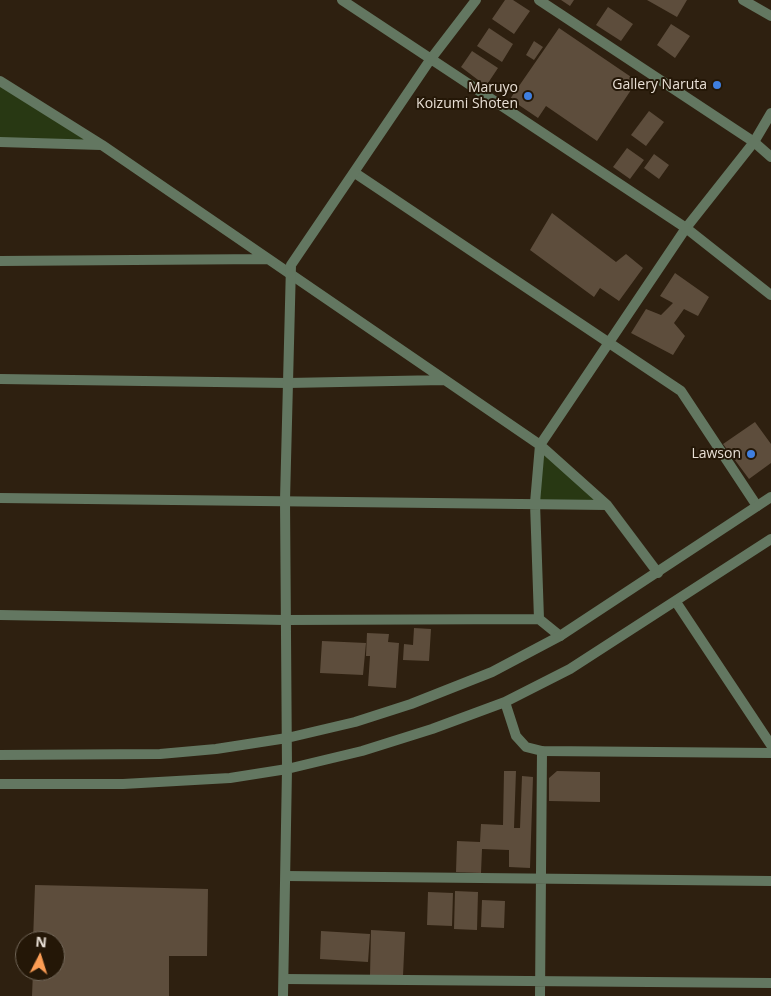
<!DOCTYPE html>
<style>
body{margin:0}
#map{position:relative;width:771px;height:996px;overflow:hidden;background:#2e2010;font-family:"Open Sans",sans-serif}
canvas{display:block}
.north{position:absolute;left:15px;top:931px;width:50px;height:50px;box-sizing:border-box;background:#241707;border:1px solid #726759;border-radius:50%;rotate:5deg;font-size:14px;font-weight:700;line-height:20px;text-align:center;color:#e8dfd5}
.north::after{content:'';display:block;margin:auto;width:18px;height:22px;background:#fc9d54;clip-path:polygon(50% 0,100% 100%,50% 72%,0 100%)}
</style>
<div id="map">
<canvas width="771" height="996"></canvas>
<div class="north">N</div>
</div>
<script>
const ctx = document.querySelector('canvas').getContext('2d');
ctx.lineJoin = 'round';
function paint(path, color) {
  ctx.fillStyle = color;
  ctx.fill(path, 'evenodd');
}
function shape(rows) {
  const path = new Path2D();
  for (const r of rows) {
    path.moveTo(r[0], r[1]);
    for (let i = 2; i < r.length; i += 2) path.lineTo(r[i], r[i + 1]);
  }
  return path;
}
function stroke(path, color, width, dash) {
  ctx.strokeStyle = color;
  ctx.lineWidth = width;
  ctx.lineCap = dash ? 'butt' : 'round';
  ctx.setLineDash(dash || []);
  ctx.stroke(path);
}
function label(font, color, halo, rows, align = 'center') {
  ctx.font = font + ' "Open Sans",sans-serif';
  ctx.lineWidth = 4;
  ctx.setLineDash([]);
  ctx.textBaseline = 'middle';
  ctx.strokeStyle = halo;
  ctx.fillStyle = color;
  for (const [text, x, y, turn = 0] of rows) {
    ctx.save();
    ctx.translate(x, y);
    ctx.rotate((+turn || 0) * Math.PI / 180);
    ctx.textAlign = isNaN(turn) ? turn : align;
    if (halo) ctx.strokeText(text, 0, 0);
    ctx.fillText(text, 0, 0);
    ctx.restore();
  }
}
paint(shape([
 [0,81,102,145,0,142],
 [540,445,607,505,535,503]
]), '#283813');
paint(shape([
 [505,0,513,0,530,11,514,34,492,19],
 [561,0,574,0,570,6],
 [647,0,687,0,677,17],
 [608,7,633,24,621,41,596,25],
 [671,24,690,36,675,58,657,45],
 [489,28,513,44,502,62,477,46],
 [559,28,637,81,597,141,546,106,538,118,510,99],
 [534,41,543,47,534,60,526,55],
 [472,51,498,68,486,86,461,67],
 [649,111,664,122,646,146,631,135],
 [627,148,644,160,630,179,613,167],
 [654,154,669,165,659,179,644,168],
 [552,213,616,262,626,254,643,268,619,301,600,288,594,297,530,250],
 [675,273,709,297,698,316,684,309,674,323,685,336,673,355,631,333,646,309,661,315,673,303,660,296],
 [755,422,771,444,771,463,749,479,723,444],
 [414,628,431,629,429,661,403,660,404,644,413,645],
 [367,633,389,634,388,642,399,643,396,688,368,686,370,656,366,656],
 [322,641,366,643,363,675,320,673],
 [504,771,516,771,514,828,520,828,522,776,533,777,530,868,509,867,509,850,482,849,481,873,456,872,457,841,480,842,481,824,503,825],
 [557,771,600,772,600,802,549,801,549,778],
 [35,885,208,889,207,956,169,956,169,996,32,996,33,971,55,971,55,941,33,941],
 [455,891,478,892,477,930,454,929],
 [428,892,453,893,452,926,427,925],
 [482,900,505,901,504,928,481,927],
 [371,930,405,932,403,976,370,975],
 [321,931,370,934,368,962,320,959]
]), '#5d4d3c');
stroke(shape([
 [539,0,754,142,771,157],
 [743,0,771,16],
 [0,81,102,145,540,445,607,505,658,573],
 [0,142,101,145],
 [355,173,681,391,757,506],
 [0,261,268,259],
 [0,379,288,383,444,380],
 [0,498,607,505],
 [676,602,771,745],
 [0,615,285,620,539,619],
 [560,636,539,619,535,503,540,445,686,228],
 [286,876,771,881],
 [284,979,771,983],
 [540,996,542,751]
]), '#637761', 10);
stroke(shape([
 [342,0,686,228,771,295],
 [686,228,754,142,771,113],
 [505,702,516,736,526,747,542,751,771,753],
 [0,755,160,754,216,749,287,738,355,722,411,704,492,672,560,636,771,497],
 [0,784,123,784,230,778,287,769,362,751,432,729,505,702,570,669,771,539],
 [283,996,287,769,285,500,291,265,430,60,476,0]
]), '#637761', 10);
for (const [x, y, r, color] of [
 [717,85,5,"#3f7fe0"],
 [528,96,5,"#3f7fe0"],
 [751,454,5,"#3f7fe0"]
]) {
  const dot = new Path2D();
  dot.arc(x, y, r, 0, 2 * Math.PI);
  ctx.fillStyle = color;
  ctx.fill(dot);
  stroke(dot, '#241707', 2);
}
label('14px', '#e8dfd5', '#241707', [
 ["Gallery Naruta",707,85],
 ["Maruyo",518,88],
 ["Koizumi Shoten",518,104],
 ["Lawson",741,454]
], 'right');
</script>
